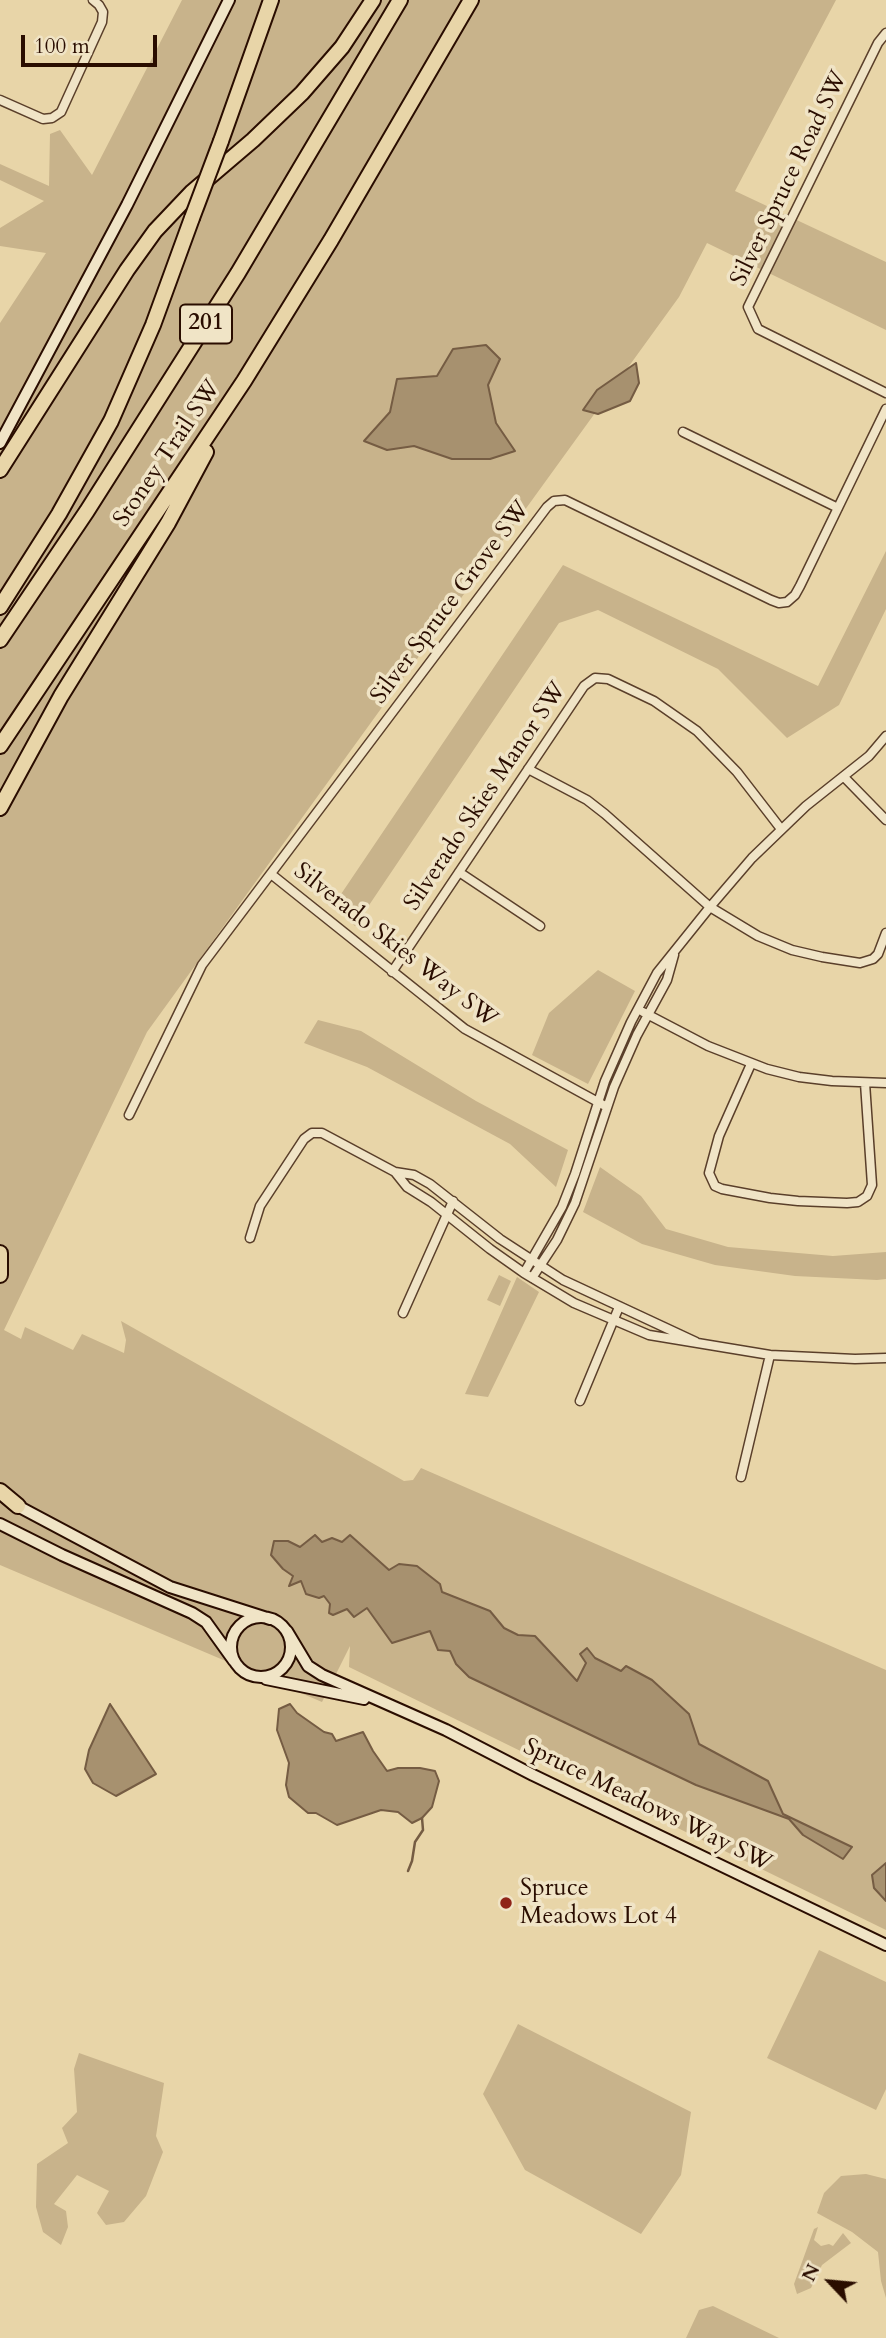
<!DOCTYPE html>
<style>
body{margin:0}
#map{position:relative;width:886px;height:2338px;overflow:hidden;background:#e8d5a8;font-family:Cardo,serif}
canvas{display:block}
.north{position:absolute;left:795px;top:2247px;width:70px;height:70px;-webkit-text-stroke:5px #f0e4c6;paint-order:stroke;rotate:296deg;font-size:19px;font-weight:700;line-height:28px;text-align:center;color:#2a0d00}
.north::after{content:'';display:block;margin:auto;width:24px;height:32px;background:#2a0d00;clip-path:polygon(50% 0,100% 100%,50% 72%,0 100%)}
.scale{position:absolute;left:21px;top:35px;width:136px;height:32px;box-sizing:border-box;border:4px solid #2a0d00;border-top:0;padding-left:9px;font-size:21px;line-height:24px;white-space:nowrap;color:#2a0d00;-webkit-text-stroke:5px #f0e4c6;paint-order:stroke}
</style>
<div id="map">
<canvas width="886" height="2338"></canvas>
<div class="north">N</div>
<div class="scale">100 m</div>
</div>
<script>
const ctx = document.querySelector('canvas').getContext('2d');
ctx.lineJoin = 'round';
function paint(path, color) {
  ctx.fillStyle = color;
  ctx.fill(path, 'evenodd');
}
function shape(rows) {
  const path = new Path2D();
  for (const r of rows) {
    if (r.length === 3) {
      path.moveTo(r[0] + r[2], r[1]);
      path.arc(r[0], r[1], r[2], 0, 2 * Math.PI);
      continue;
    }
    path.moveTo(r[0], r[1]);
    for (let i = 2; i < r.length; i += 2) path.lineTo(r[i], r[i + 1]);
  }
  return path;
}
function stroke(path, color, width, dash) {
  ctx.strokeStyle = color;
  ctx.lineWidth = width;
  ctx.lineCap = dash ? 'butt' : 'round';
  ctx.setLineDash(dash || []);
  ctx.stroke(path);
}
function label(font, color, halo, rows, align = 'center') {
  ctx.font = font + ' Cardo,serif';
  ctx.lineWidth = 7;
  ctx.setLineDash([]);
  ctx.textBaseline = 'middle';
  ctx.strokeStyle = halo;
  ctx.fillStyle = color;
  for (const [text, x, y, turn = 0] of rows) {
    ctx.save();
    ctx.translate(x, y);
    ctx.rotate((+turn || 0) * Math.PI / 180);
    ctx.textAlign = isNaN(turn) ? turn : align;
    if (halo) ctx.strokeText(text, 0, 0);
    ctx.fillText(text, 0, 0);
    ctx.restore();
  }
}
paint(shape([
 [182,0,836,0,735,191,886,262,886,330,707,243,679,297,147,1032,4,1330,21,1339,25,1327,73,1350,82,1334,124,1353,126,1340,121,1321,404,1481,413,1480,421,1468,886,1670,886,1930,349,1667,350,1646,322,1702,0,1565,0,323,46,253,0,246,0,228,44,201,0,180,0,164,49,186,50,134,60,130,92,175],
 [886,551,886,609,839,705,787,738,718,669,598,610,559,623,355,926,333,906,563,565,818,686],
 [598,970,635,991,588,1084,532,1055,549,1013],
 [318,1020,361,1031,476,1101,568,1150,556,1187,510,1144,367,1067,304,1043],
 [600,1167,641,1196,666,1229,728,1247,833,1256,886,1252,886,1279,877,1280,795,1276,715,1265,642,1244,583,1212],
 [499,1275,511,1281,500,1306,487,1300],
 [517,1277,539,1292,488,1397,465,1394],
 [819,1950,886,1982,886,2089,876,2110,767,2058],
 [518,2024,691,2112,681,2175,641,2234,525,2170,483,2094],
 [79,2053,164,2083,156,2136,163,2152,146,2196,124,2222,106,2225,97,2213,109,2191,77,2175,54,2204,66,2211,68,2227,61,2245,43,2232,36,2207,37,2164,68,2143,62,2128,77,2112,74,2069],
 [866,2174,886,2179,886,2298,881,2281,878,2252,852,2232,817,2213,824,2193,841,2176],
 [818,2227,814,2240,821,2246,829,2244,833,2246,843,2233,851,2243,822,2265,811,2288,797,2294,794,2284,814,2229],
 [713,2306,779,2338,686,2338,699,2310]
]), '#c8b38b');
const water = shape([
 [486,345,500,359,488,385,496,423,515,451,490,459,452,459,414,446,387,450,364,441,390,412,397,379,437,376,453,349,486,345],
 [636,363,639,383,630,401,598,414,583,410,597,390,636,363],
 [315,1535,322,1542,332,1538,342,1542,350,1535,389,1570,399,1564,417,1566,440,1584,442,1592,490,1611,504,1628,518,1635,535,1636,577,1681,586,1663,580,1654,587,1648,595,1658,621,1671,626,1666,652,1680,689,1714,699,1744,768,1781,783,1814,852,1847,843,1859,803,1835,789,1819,696,1785,469,1677,456,1664,450,1651,438,1650,430,1631,392,1643,367,1608,354,1617,347,1609,333,1615,329,1613,330,1604,324,1596,319,1598,306,1594,301,1581,289,1586,293,1576,283,1569,271,1555,274,1541,288,1541,300,1547,315,1535],
 [110,1704,156,1774,116,1796,93,1783,85,1769,89,1750,110,1704],
 [290,1704,297,1713,324,1732,332,1734,336,1741,363,1732,373,1751,387,1771,398,1768,420,1768,435,1771,439,1781,432,1807,422,1818,412,1823,398,1812,381,1810,337,1825,316,1813,308,1813,289,1797,286,1785,289,1763,277,1730,279,1709,290,1704],
 [886,1863,886,1901,874,1888,872,1875,886,1863]
]);
paint(water, '#a7916f');
stroke(water, '#755c43', 2);
stroke(shape([
 [408,1871,412,1861,415,1842,423,1830,422,1818]
]), '#755c43', 2.5);
const street = shape([
 [886,33,878,43,748,307,758,329,886,393],
 [0,100,43,119,52,118,61,112,102,22,103,12,99,5,93,0],
 [683,432,838,508],
 [528,769,587,800,605,814,710,907,758,936,792,950,822,957,860,963,873,959,878,954,886,933],
 [844,777,886,820],
 [459,872,540,926],
 [271,874,465,1029,607,1107],
 [392,972,584,686,595,678,608,679,654,701,697,731,737,772,781,829],
 [643,1012,708,1046,767,1069,799,1077,832,1081,886,1083],
 [751,1064,719,1136,709,1173,715,1186,722,1189,770,1198,798,1201,847,1203,858,1202,867,1196,872,1185,865,1083],
 [129,1115,202,965,547,507,554,501,565,500,771,600,779,603,787,602,795,595,800,586,886,409],
 [395,1172,407,1187,431,1202,490,1249,524,1273,574,1303,649,1335,770,1355,855,1359,886,1358],
 [250,1238,260,1206,304,1139,312,1133,322,1133,395,1172,414,1175,430,1184,500,1239,563,1280,696,1342],
 [524,1273,562,1207,575,1174,605,1081,631,1022,657,973,710,907,752,858,806,806,869,756,886,736],
 [532,1278,557,1240,575,1203,614,1087,637,1035,667,980,674,955],
 [403,1313,453,1201],
 [580,1401,619,1307],
 [741,1477,770,1355]
]);
const secondary = shape([
 [0,443,127,205,229,0],
 [12,1503,170,1587,270,1619],
 [0,1524,62,1555,192,1613,206,1622,234,1661],
 [261,1647,30],
 [287,1631,308,1666,322,1675,446,1730,533,1775,886,1945],
 [266,1679,364,1699]
]);
const highway = shape([
 [221,141,271,0],
 [0,470,127,270,155,231,192,192,253,140,302,93,342,47,373,0],
 [0,607,59,514,111,421,153,325,192,218],
 [0,640,87,511,238,273,400,0],
 [0,746,244,381,331,240,471,0],
 [0,808,61,696,168,523,206,452],
 [0,1253,0,1275],
 [0,1491,18,1506]
]);
stroke(street, '#5a3f2a', 11);
stroke(secondary, '#2a0d00', 14);
stroke(highway, '#2a0d00', 18);
stroke(street, '#f0e4c6', 8);
stroke(secondary, '#f0e4c6', 10);
stroke(highway, '#e8d5a8', 14);
const highwayBridge = shape([
 [192,218,221,141]
]);
stroke(highwayBridge, '#2a0d00', 18, []);
stroke(highwayBridge, '#e8d5a8', 14);
for (const [x, y, r, color] of [
 [506,1903,7,"#8f2418"]
]) {
  const dot = new Path2D();
  dot.arc(x, y, r, 0, 2 * Math.PI);
  ctx.fillStyle = color;
  ctx.fill(dot);
  stroke(dot, '#f0e4c6', 2.5);
}
for (const [x, y, w] of [
 [206,324,52]
]) {
  const box = new Path2D();
  box.roundRect(x - w / 2, y - 19.5, w, 39, 5);
  ctx.fillStyle = '#f0e4c6';
  ctx.fill(box);
  stroke(box, '#2a0d00', 2);
}
label('bold 23px', '#2a0d00', null, [
 ["201",206,324]
]);
label('24px', '#2a0d00', '#f0e4c6', [
 ["Silver Spruce Road SW",790,179,-64],
 ["Stoney Trail SW",168,454,-56],
 ["Silver Spruce Grove SW",451,603,-53],
 ["Silverado Skies Manor SW",486,797,-56],
 ["Silverado Skies Way SW",395,946,38],
 ["Spruce Meadows Way SW",647,1806,26]
]);
label('24px', '#2a0d00', '#f0e4c6', [
 ["Spruce",520,1889],
 ["Meadows Lot 4",520,1917]
], 'left');
</script>
